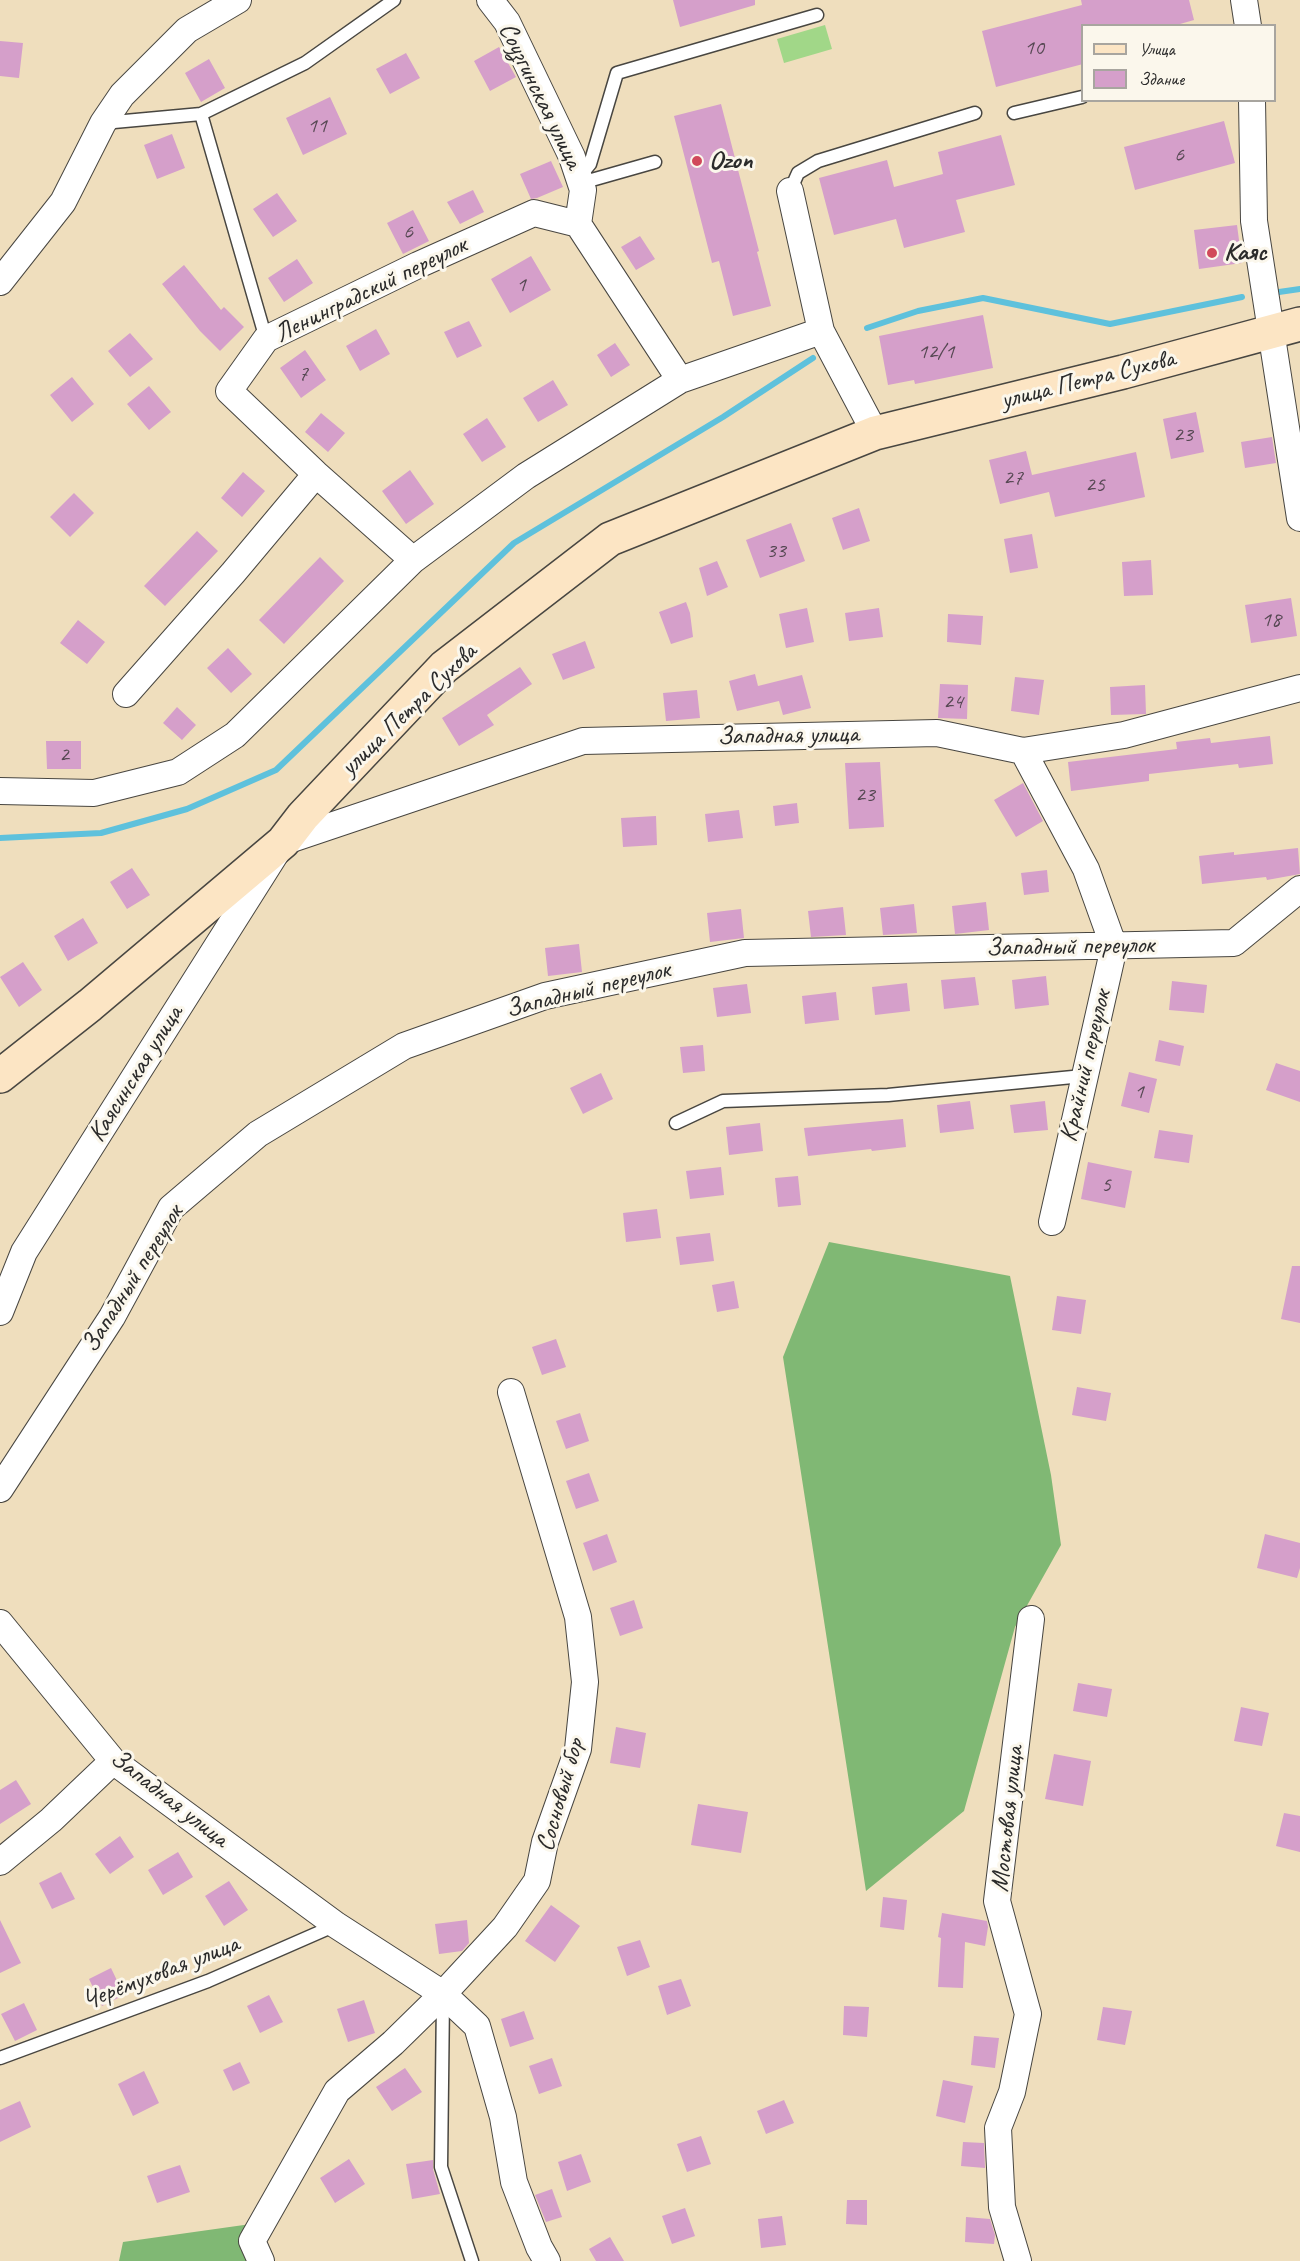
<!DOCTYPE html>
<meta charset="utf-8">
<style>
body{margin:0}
#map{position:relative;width:1300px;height:2261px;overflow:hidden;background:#efdebd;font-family:Caveat,sans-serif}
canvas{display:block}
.legend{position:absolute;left:1081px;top:24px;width:195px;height:78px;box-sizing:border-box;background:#fbf7ec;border:2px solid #a8a59f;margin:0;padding:8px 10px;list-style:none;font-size:18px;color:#2b2b2b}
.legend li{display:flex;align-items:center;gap:12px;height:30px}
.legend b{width:30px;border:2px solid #a8a59f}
</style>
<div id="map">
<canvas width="1300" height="2261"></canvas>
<ul class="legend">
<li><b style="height:8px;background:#fce5c4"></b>Улица</li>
<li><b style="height:16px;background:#d59fca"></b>Здание</li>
</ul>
</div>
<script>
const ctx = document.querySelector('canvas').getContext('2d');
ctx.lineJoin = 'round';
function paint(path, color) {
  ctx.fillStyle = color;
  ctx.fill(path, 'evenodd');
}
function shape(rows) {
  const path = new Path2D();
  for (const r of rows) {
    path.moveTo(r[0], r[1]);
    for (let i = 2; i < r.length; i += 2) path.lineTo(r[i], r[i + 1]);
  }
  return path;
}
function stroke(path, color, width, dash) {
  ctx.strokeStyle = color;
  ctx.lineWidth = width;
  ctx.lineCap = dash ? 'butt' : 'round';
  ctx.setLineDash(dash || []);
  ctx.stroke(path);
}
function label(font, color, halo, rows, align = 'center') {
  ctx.font = font + ' Caveat,sans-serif';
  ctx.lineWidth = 6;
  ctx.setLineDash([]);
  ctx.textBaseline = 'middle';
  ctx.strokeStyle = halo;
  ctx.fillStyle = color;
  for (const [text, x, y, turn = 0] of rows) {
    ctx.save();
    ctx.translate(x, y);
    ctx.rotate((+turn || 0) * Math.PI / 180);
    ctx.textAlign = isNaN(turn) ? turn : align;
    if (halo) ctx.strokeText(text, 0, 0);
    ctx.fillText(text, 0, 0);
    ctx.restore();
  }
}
paint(shape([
 [825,25,832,49,784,63,777,39]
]), '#a1d788');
paint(shape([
 [829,1242,1010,1276,1051,1475,1061,1545,1015,1627,964,1811,866,1891,783,1357],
 [258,2223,268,2261,119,2261,123,2242]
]), '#80b874');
stroke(shape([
 [1272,293,1300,289],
 [867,328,918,311,983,298,1110,324,1242,297],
 [0,838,101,833,187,809,276,770,514,543,723,417,813,358]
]), '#5ec1dc', 6);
paint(shape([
 [673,0,755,0,755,5,680,27],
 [1081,0,1189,0,1194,20,1173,26,1083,26,1083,64,996,87,982,31,1082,5],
 [0,41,23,43,19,78,0,76],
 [499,47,516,77,490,91,474,61],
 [406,53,420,78,390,94,376,69],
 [209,59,225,88,201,102,185,73],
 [330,97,347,134,303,155,286,118],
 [721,104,759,251,757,252,771,306,733,316,719,261,712,263,674,116],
 [1224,121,1235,163,1135,190,1124,147],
 [172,134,185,168,157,179,144,145],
 [1001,135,1015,185,956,200,965,232,904,248,896,219,834,235,819,178,887,160,894,187,943,174,938,152],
 [551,161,563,187,537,198,531,199,520,174],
 [473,190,484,212,460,224,447,202],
 [277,193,297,221,273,237,253,209],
 [413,210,429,241,403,254,387,223],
 [1237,225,1242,263,1199,269,1194,230],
 [640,236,655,259,636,270,621,247],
 [531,256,551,290,510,313,491,279],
 [297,259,313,283,284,302,268,278],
 [184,265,221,310,224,307,244,327,220,351,200,331,162,284],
 [983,315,993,368,915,384,914,380,888,385,879,336],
 [469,321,482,346,457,358,444,332],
 [376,329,390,354,360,371,346,346],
 [130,333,153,359,130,377,108,351],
 [615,343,630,365,611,377,597,355],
 [305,350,326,380,301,398,280,368],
 [72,377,94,404,72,422,50,395],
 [553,380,568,405,538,422,523,398],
 [149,386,171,412,149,430,127,404],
 [1196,412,1204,452,1171,459,1163,419],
 [321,413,345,433,328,452,305,432],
 [487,418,506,447,482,462,463,434],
 [1272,437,1276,463,1245,468,1241,442],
 [1026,451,1032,475,1136,452,1145,497,1055,517,1049,492,1000,504,989,460],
 [410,470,434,504,406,524,382,491],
 [243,472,265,491,242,517,221,498],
 [74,493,94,513,70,537,50,517],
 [859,508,870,541,843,550,832,518],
 [791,523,805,561,760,578,746,540],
 [197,531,218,551,165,606,144,586],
 [1032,534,1038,568,1010,573,1004,539],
 [320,557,344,581,284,644,259,620],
 [1151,560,1153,595,1124,596,1122,562],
 [717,561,728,587,707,596,699,568],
 [1291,598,1297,636,1251,643,1245,605],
 [686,602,690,613,693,637,671,644,659,612],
 [807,608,814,642,786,648,779,614],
 [879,608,883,637,849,641,845,613],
 [948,614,983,616,981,645,947,642],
 [78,620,105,642,87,664,60,643],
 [585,641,595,668,563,680,552,654],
 [228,648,252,674,231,693,207,668],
 [520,667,532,684,487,715,494,725,459,746,442,718],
 [755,674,758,686,802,675,811,708,783,715,779,701,737,711,729,681],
 [1015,677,1044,680,1039,715,1011,711],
 [940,684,968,685,967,719,938,718],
 [1145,685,1146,714,1111,715,1110,687],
 [697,690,700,718,666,721,663,693],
 [177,707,196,725,182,740,163,723],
 [1270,736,1273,764,1239,768,1238,764,1149,774,1149,781,1071,791,1068,762,1177,749,1176,742,1210,738,1211,743],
 [46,741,81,741,81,769,47,769],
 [880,762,884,827,849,829,845,763],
 [1023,783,1043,821,1016,837,994,800],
 [797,803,799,823,775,826,773,806],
 [739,810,743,838,708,842,705,814],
 [656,816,657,845,623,847,621,818],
 [1298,848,1300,874,1267,880,1266,877,1202,884,1199,856,1234,852,1234,855],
 [132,868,150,895,127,909,110,882],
 [1047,870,1049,892,1024,895,1021,873],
 [986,902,989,930,955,934,952,906],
 [914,904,917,933,883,935,880,908],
 [843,907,846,935,811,937,808,911],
 [741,909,744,938,710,942,707,913],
 [83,918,98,943,68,961,54,936],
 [579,944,582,972,548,976,545,948],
 [23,962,42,990,19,1007,0,977],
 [1046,976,1049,1005,1015,1009,1012,980],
 [975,977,979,1005,944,1009,941,980],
 [1172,981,1207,985,1204,1013,1169,1010],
 [907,983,910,1011,875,1015,872,987],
 [747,984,751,1013,717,1017,713,988],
 [836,992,839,1020,805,1024,802,996],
 [1159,1040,1184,1046,1180,1066,1155,1061],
 [703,1045,705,1071,683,1073,680,1047],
 [1276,1063,1300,1071,1300,1102,1266,1090],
 [1129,1072,1157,1079,1149,1113,1121,1106],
 [601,1073,613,1099,583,1114,570,1088],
 [970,1101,974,1129,940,1133,937,1105],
 [1045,1101,1048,1130,1014,1133,1010,1105],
 [903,1119,906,1147,872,1151,871,1149,808,1156,804,1128],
 [760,1123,763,1151,729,1155,726,1127],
 [1159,1130,1193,1135,1189,1163,1154,1158],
 [1088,1162,1132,1171,1125,1208,1081,1199],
 [721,1167,724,1195,690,1199,686,1171],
 [798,1176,801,1205,778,1207,775,1178],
 [657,1209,661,1238,626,1242,623,1213],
 [710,1233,714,1261,680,1265,676,1237],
 [1292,1266,1300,1266,1300,1323,1281,1319],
 [734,1281,739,1308,717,1312,712,1285],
 [1057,1296,1086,1300,1081,1334,1052,1330],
 [556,1339,566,1367,542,1375,532,1347],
 [1077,1387,1111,1393,1106,1421,1072,1415],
 [580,1413,589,1441,566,1449,556,1421],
 [589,1473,599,1501,576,1509,566,1481],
 [607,1534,617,1562,593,1571,583,1543],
 [1265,1534,1300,1543,1300,1568,1297,1578,1257,1568],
 [634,1600,643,1628,620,1636,610,1608],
 [1078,1683,1112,1689,1107,1717,1073,1711],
 [1241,1707,1269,1713,1262,1746,1234,1741],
 [616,1727,646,1733,640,1768,610,1763],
 [1054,1754,1091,1761,1083,1806,1045,1799],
 [16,1780,31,1804,0,1824,0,1790],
 [698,1804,748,1812,741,1853,691,1845],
 [1284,1813,1300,1816,1300,1852,1276,1846],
 [120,1836,134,1857,110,1874,95,1854],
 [178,1852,193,1877,163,1895,148,1870],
 [61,1872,75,1899,52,1909,39,1883],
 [229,1881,248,1910,224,1926,205,1896],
 [883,1897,907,1900,904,1930,880,1927],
 [551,1905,580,1926,555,1962,525,1941],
 [942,1913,987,1921,988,1927,985,1946,965,1942,963,1988,938,1987,941,1938,938,1937],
 [0,1920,21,1963,0,1973],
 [467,1920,469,1943,462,1951,439,1954,435,1924],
 [640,1940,650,1967,627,1976,617,1947],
 [111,1968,124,1995,102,2006,89,1979],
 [681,1979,691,2006,667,2015,658,1986],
 [269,1995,283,2022,260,2033,247,2006],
 [364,2000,375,2033,348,2042,337,2009],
 [24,2003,37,2030,15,2041,1,2014],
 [844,2006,869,2007,867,2037,843,2035],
 [1103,2007,1132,2011,1125,2045,1097,2040],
 [524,2011,534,2039,510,2047,501,2019],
 [974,2036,999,2038,995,2068,971,2065],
 [552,2058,562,2086,539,2094,529,2066],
 [240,2062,250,2083,233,2091,223,2070],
 [405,2068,422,2092,392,2111,376,2087],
 [144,2071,159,2103,133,2116,118,2084],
 [943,2080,973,2086,965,2123,936,2116],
 [784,2100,794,2123,766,2134,757,2111],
 [20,2101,31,2127,0,2142,0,2110],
 [701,2136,711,2164,687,2172,677,2144],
 [963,2142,984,2143,985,2168,961,2166],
 [581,2154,591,2182,567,2191,558,2162],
 [349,2159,365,2184,335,2203,320,2178],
 [433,2160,433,2169,440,2194,412,2199,406,2164],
 [180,2165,190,2192,157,2203,147,2176],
 [552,2189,562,2217,546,2222,535,2195],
 [847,2200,867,2200,867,2225,846,2224],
 [685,2208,695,2236,672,2244,662,2216],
 [782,2216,786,2245,761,2248,758,2219],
 [966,2217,990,2219,995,2235,994,2244,965,2242],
 [610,2237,624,2261,596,2261,589,2249]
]), '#d59fca');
const lane = shape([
 [1014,113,1082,97],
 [201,114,266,339],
 [103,123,201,114,305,63,394,0],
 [579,177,590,164,617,73,817,15],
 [581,183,655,162],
 [790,191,798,173,818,161,975,113],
 [676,1123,723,1101,888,1095,1083,1076],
 [443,1998,441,2167,472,2261],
 [0,2058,208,1981,336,1925]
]);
const street = shape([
 [490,0,507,22,572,157,583,190,578,224,680,380],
 [1244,0,1248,26],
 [1252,100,1254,221,1300,518],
 [790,191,821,331],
 [0,282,63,202,103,123,122,95,187,30,238,0],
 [413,560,316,474,229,391,266,339,418,265,534,213,578,224],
 [126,694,233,573,316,474],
 [1023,751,1086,869,1114,947,1052,1222],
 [0,791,94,793,178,772,235,735,413,560,526,476,680,380,821,331,875,433],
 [0,1312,24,1252,283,842,583,741,937,733,1023,751,1124,735,1300,688],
 [0,1489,112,1317,171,1208,258,1134,404,1046,545,996,745,953,1234,943,1300,889],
 [0,1623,113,1761,336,1925,443,1994,505,1927,537,1881,545,1842,578,1749,585,1682,578,1617,511,1392],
 [0,1862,51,1820,113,1761],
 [261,2261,252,2241,337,2091,393,2043,443,1994,477,2026,503,2117,514,2182,539,2247,547,2261],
 [1018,2261,1002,2207,998,2128,1012,2092,1028,2014,997,1901,1031,1619]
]);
const secondary = shape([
 [0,1076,90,1005,283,842,303,816,444,667,610,539,875,433,1123,372,1300,324]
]);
stroke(lane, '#484641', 15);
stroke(street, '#484641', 28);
stroke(secondary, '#484641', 36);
stroke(lane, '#fff', 12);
stroke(street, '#fff', 26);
stroke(secondary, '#fce5c4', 33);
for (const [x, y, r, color] of [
 [697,161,6,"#d1495b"],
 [1212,253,6,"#d1495b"]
]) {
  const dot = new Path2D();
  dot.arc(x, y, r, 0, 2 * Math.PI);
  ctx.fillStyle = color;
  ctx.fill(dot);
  stroke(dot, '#fbf7ec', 2);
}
label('22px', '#564853', null, [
 ["10",1034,48],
 ["11",317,126],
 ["6",1179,155],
 ["6",408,232],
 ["1",521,285],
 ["12/1",936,352],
 ["7",303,374],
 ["23",1183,435],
 ["27",1013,478],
 ["25",1095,485],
 ["33",776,551],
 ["18",1271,620],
 ["24",953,702],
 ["2",64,755],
 ["23",865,795],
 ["1",1139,1092],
 ["5",1106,1185]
]);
label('26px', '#2b2b2b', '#fbf7ec', [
 ["Соузгинская улица",540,96,64],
 ["Ленинградский переулок",371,290,-26],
 ["улица Петра Сухова",1088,380,-14],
 ["улица Петра Сухова",409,710,-44],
 ["Западная улица",788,736,-1],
 ["Западный переулок",1070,947,-1],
 ["Западный переулок",588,990,-14],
 ["Крайний переулок",1086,1066,-77],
 ["Каясинская улица",136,1074,-58],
 ["Западный переулок",133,1279,-58],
 ["Сосновый бор",561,1795,-74],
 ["Западная улица",169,1799,38],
 ["Мостовая улица",1008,1819,-84],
 ["Черёмуховая улица",161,1973,-21]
]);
label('bold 26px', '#2b2b2b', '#fbf7ec', [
 ["Ozon",709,161],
 ["Каяс",1224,253]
], 'left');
</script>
